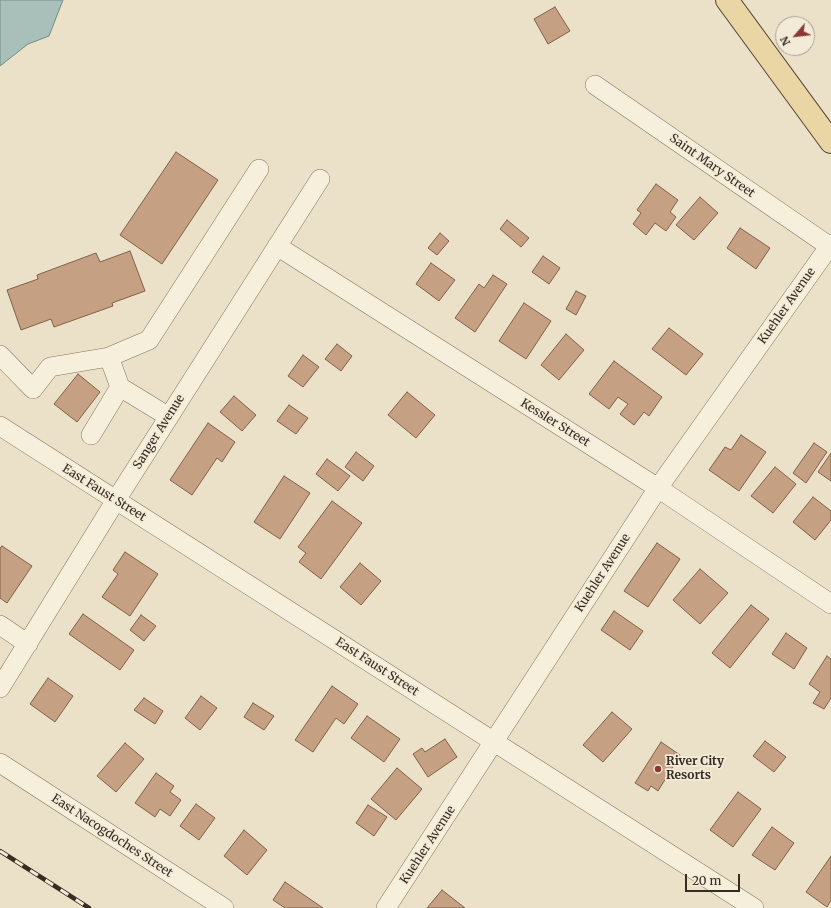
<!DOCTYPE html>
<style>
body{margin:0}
#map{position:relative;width:831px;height:908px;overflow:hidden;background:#ebe1c9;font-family:Merriweather,serif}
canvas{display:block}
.north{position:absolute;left:775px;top:16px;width:40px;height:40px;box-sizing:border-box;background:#f3ebd8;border:1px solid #a89f8f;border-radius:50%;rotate:242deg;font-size:11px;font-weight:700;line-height:16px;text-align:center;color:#372c21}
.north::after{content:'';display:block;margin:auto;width:14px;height:18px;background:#8f3635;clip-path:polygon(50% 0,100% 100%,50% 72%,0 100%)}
.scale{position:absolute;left:685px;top:874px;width:55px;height:18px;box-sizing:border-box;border:2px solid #372c21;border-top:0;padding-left:5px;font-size:12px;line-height:14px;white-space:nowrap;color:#372c21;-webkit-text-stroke:3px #f3ebd8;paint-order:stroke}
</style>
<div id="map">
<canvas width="831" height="908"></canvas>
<div class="north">N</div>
<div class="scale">20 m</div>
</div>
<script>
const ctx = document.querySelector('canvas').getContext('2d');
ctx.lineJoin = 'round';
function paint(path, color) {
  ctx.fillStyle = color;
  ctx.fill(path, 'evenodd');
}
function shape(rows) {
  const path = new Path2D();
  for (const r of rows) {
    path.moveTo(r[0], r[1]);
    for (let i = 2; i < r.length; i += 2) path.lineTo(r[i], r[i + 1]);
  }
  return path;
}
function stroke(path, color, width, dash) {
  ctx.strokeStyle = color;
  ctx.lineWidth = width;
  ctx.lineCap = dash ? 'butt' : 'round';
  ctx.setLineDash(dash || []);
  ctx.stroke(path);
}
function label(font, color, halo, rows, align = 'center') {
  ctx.font = font + ' Merriweather,serif';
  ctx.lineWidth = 3.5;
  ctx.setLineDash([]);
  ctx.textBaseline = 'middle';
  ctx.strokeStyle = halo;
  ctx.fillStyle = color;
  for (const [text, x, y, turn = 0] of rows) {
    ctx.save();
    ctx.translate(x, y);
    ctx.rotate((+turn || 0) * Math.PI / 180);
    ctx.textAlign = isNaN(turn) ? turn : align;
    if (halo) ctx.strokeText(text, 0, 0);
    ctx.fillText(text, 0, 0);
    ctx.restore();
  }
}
const water = shape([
 [0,0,63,0,49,36,28,44,0,66,0,0]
]);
paint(water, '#a9bfb9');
stroke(water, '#708d87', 1);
const building = shape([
 [555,7,570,31,548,44,534,19,555,7],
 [176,152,218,180,162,264,120,235,176,152],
 [656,184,678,200,670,212,676,217,666,231,655,223,646,235,633,224,641,213,637,210,656,184],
 [700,197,718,213,694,240,676,225,700,197],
 [507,220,529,238,521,247,500,229,507,220],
 [740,228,770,248,756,269,727,248,740,228],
 [440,233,449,241,437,255,428,248,440,233],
 [130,251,145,291,112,303,113,306,54,327,51,319,21,330,7,290,38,279,37,275,96,253,100,262,130,251],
 [543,256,560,268,549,284,532,272,543,256],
 [431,263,455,280,439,301,416,284,431,263],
 [493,275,507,284,475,332,455,318,479,284,484,288,493,275],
 [576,291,586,296,576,315,566,309,576,291],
 [524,303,551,321,526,359,499,341,524,303],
 [669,328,703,354,686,375,652,349,669,328],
 [566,334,584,350,559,380,541,365,566,334],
 [337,344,352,356,341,371,325,359,337,344],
 [303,355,319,367,303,387,288,376,303,355],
 [614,361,662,397,649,416,644,412,634,425,620,414,628,404,618,397,609,409,589,394,614,361],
 [78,374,100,392,77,422,54,404,78,374],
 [407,392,435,415,416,438,388,415,407,392],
 [234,396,256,415,242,431,220,412,234,396],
 [289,405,308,418,296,434,277,421,289,405],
 [208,423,235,442,222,462,217,458,192,495,170,480,208,423],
 [741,435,766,452,739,491,709,470,725,447,731,450,741,435],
 [814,443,827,452,806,483,793,473,814,443],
 [356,452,374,466,363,481,345,467,356,452],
 [831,453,831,481,818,472,831,453],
 [327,459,350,476,338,491,316,474,327,459],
 [775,467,796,484,773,513,751,496,775,467],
 [284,476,310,493,280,539,254,522,284,476],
 [813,497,831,511,831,520,815,540,793,522,813,497],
 [332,501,362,523,321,579,299,562,306,553,298,547,332,501],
 [657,543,680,559,648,607,624,591,657,543],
 [2,546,32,566,7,603,0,598,0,548,2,546],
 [125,552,158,574,130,616,102,597,118,574,113,570,125,552],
 [360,563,381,581,361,605,340,587,360,563],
 [700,569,728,593,700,624,673,600,700,569],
 [751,605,769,619,730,668,712,653,751,605],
 [614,611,643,631,630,650,601,630,614,611],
 [83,614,134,650,120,670,69,634,83,614],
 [141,615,156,626,144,641,130,630,141,615],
 [786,633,807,648,794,669,772,654,786,633],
 [827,656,831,659,831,698,824,709,813,703,820,692,809,684,827,656],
 [48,678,73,696,55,722,30,704,48,678],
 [332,686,358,704,344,724,336,718,313,752,295,740,332,686],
 [201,696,217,708,200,730,185,718,201,696],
 [144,698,163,711,155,724,134,710,144,698],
 [253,703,274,716,264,730,244,717,253,703],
 [612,712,632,729,603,762,583,745,612,712],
 [367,716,400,739,384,762,351,738,367,716],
 [445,739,457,757,428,777,413,754,422,748,425,752,445,739],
 [765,741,786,757,774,772,753,756,765,741],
 [661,742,680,755,658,791,651,786,648,791,635,783,661,742],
 [125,743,144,759,116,792,97,776,125,743],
 [397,768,422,789,396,820,371,799,397,768],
 [156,773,174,786,170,792,181,800,170,816,160,809,155,817,135,803,156,773],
 [738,792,761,809,733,847,710,830,738,792],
 [196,804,215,818,199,840,180,826,196,804],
 [368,805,387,817,374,836,356,823,368,805],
 [772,827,794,843,775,870,752,855,772,827],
 [244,830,267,850,247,875,224,856,244,830],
 [831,856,831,900,827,907,806,892,831,856],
 [285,882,323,908,285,908,273,900,285,882],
 [442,890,465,908,427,908,442,890]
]);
paint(building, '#c5a082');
stroke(building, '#826047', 1);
const minor = shape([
 [595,85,829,246],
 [277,246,658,488,831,604],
 [0,355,33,389,50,367,109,357,120,387,169,417],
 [109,357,149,340,259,169],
 [0,426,754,908],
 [91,435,120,387],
 [0,625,28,644],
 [0,688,116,500,320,179],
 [0,763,224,908],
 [386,908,658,488,831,244]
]);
const major = shape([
 [727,0,831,142]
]);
stroke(minor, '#85745f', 20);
stroke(major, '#544333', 24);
stroke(minor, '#f6efdb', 19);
stroke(major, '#ead6a5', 22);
const rail = shape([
 [0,851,89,908]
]);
stroke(rail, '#372c21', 4.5);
stroke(rail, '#f3ebd8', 3, [9]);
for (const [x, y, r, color] of [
 [658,769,4,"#8f3635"]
]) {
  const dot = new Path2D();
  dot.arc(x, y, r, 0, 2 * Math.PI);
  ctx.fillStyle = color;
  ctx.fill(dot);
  stroke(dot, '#f3ebd8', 1.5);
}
label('12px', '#372c21', '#f3ebd8', [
 ["Saint Mary Street",712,166,35],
 ["Kuehler Avenue",787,306,-55],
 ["Kessler Street",555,423,32],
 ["Sanger Avenue",159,432,-58],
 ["East Faust Street",104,493,32],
 ["Kuehler Avenue",603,573,-57],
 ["East Faust Street",377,667,33],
 ["East Nacogdoches Street",112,836,33],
 ["Kuehler Avenue",428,845,-57]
]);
label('bold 12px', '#372c21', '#f3ebd8', [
 ["River City",666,762],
 ["Resorts",666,776]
], 'left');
</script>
